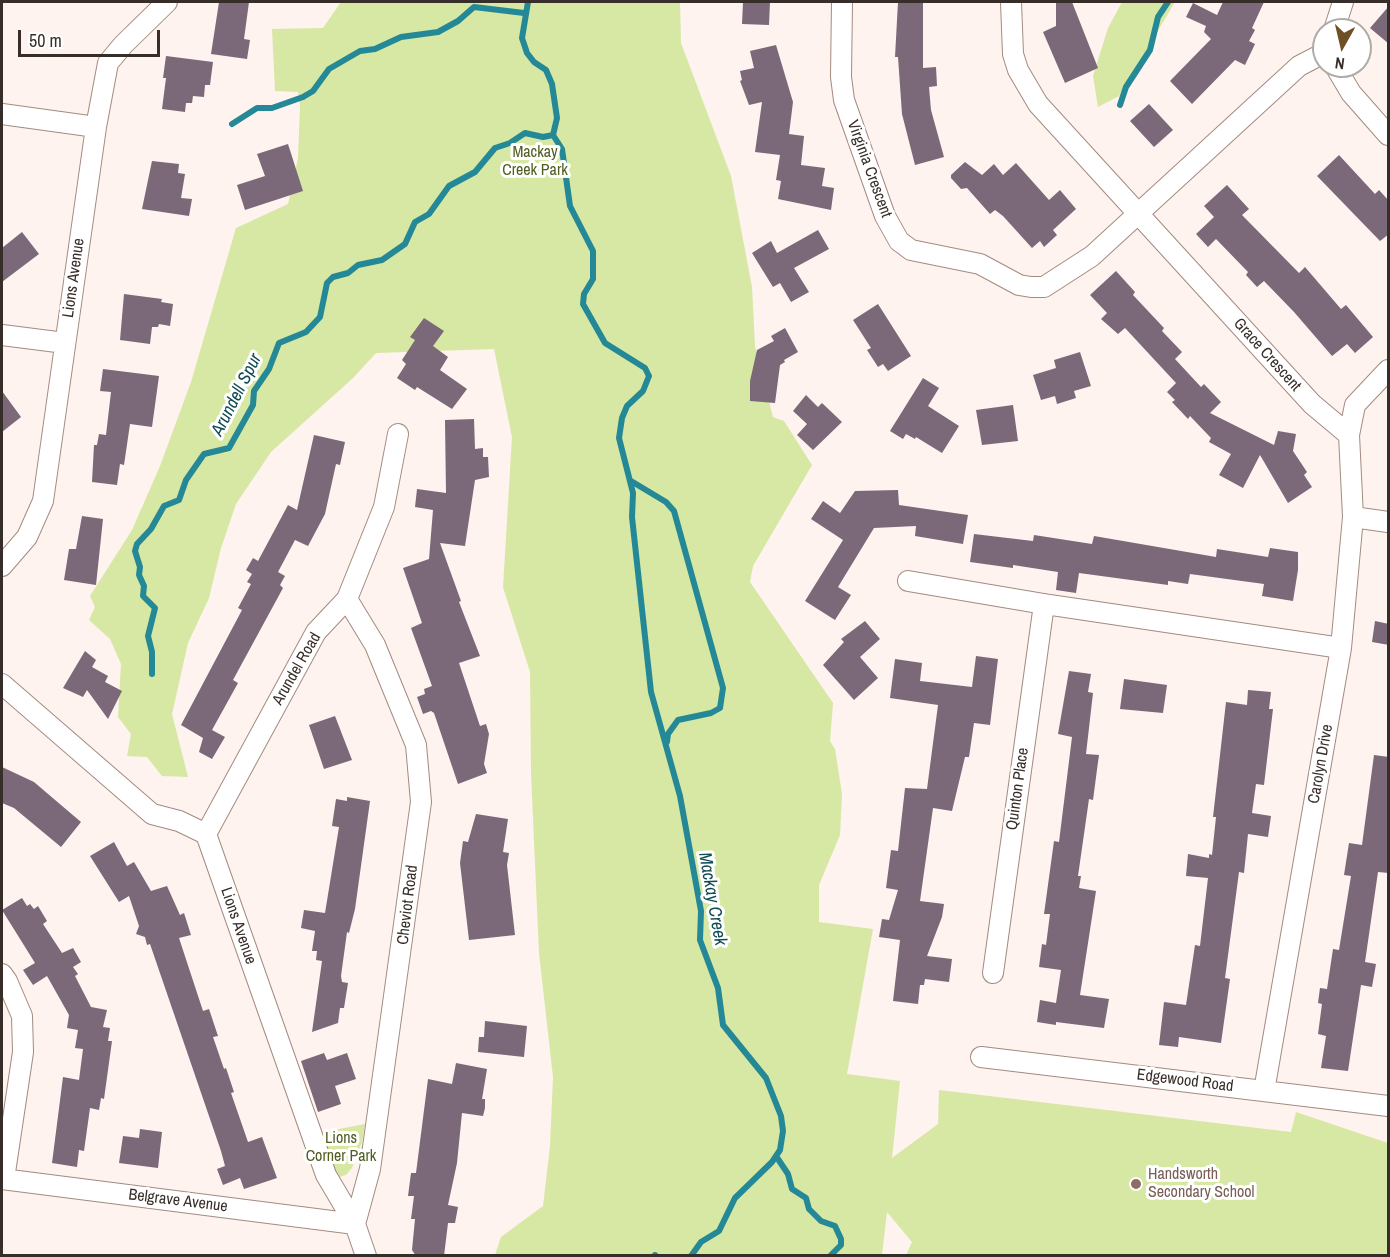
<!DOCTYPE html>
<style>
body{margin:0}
#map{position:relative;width:1390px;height:1257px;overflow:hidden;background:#fef3ee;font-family:"Archivo Narrow",sans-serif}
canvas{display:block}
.frame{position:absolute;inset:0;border:3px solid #382e29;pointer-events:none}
.north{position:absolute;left:1312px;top:18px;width:60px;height:60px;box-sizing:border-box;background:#fff;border:2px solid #afaba9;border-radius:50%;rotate:188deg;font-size:16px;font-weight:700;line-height:24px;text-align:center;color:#382e29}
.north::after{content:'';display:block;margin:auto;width:21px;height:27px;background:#6d5023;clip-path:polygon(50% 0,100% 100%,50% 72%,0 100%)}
.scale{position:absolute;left:18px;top:30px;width:142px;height:27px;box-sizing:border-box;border:3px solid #382e29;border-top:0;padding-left:8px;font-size:18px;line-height:21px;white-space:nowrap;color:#382e29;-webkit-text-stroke:4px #fff;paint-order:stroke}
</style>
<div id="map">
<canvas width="1390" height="1257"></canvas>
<div class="frame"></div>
<div class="north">N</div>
<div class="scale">50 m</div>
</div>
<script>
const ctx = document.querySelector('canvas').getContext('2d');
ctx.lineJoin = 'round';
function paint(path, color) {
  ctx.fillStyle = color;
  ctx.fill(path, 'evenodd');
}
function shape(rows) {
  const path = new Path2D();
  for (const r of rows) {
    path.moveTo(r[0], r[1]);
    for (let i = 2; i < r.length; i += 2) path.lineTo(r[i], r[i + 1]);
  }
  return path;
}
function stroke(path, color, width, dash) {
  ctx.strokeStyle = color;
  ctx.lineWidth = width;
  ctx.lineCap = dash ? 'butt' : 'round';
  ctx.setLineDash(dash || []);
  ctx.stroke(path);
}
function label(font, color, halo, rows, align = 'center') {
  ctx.font = font + ' "Archivo Narrow",sans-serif';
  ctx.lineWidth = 6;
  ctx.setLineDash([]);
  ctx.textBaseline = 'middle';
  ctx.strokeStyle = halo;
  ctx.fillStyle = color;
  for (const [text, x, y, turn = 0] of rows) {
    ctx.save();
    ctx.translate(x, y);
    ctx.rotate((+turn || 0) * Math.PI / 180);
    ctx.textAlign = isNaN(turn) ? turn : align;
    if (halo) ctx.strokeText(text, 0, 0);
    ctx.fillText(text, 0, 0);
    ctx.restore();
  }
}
paint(shape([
 [341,2,680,2,681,43,731,176,752,287,755,346,773,417,784,421,812,465,753,566,750,582,833,703,830,741,835,749,842,794,840,835,819,885,819,922,873,929,847,1074,900,1081,892,1158,938,1124,939,1090,1291,1132,1296,1112,1388,1143,1388,1255,906,1255,912,1242,887,1212,882,1255,495,1255,501,1237,543,1206,550,1146,553,1077,539,953,531,773,530,672,503,587,512,437,494,349,376,353,353,378,271,452,236,504,221,548,209,598,188,643,172,714,188,777,162,776,147,757,127,756,131,734,118,717,121,664,110,639,89,620,95,607,90,596,132,530,160,466,191,382,236,228,288,204,298,158,300,105,298,92,275,91,272,29,323,28],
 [1122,2,1175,2,1119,96,1098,107,1093,76,1108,28],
 [365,1124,362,1142,352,1168,346,1175,336,1178,318,1133]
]), '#d6e8a3');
stroke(shape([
 [528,2,522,38,527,53,534,62,546,70,552,84,557,118,553,135,562,149,570,206,593,251,593,279,584,294,583,304,605,343,645,368,649,376,643,391,627,406,622,418,619,438,633,493,632,517,651,692,680,796,701,911,700,940,718,988,723,1025,766,1078,781,1116,783,1131,780,1150,772,1162,735,1198,719,1231,701,1242,691,1256],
 [1120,105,1126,87,1150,50,1158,17,1168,2],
 [232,124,257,108,272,108,303,97,313,91,329,69,360,51,375,49,401,37,438,32,458,21,474,7,524,13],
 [631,481,666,502,674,511,723,688,720,708,711,713,678,720,668,734,667,742],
 [152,674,152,652,148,636,155,608,143,596,144,586,139,575,140,567,135,551,137,544,151,529,164,506,179,500,186,480,204,454,229,448,253,405,254,391,269,369,279,343,306,332,320,317,327,283,333,277,348,273,358,265,382,260,405,244,415,222,429,214,449,186,475,172,495,148,510,143,525,133,543,137,553,135],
 [776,1156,788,1174,792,1189,806,1198,809,1209,821,1221,835,1226,841,1239,841,1245,830,1256],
 [655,1256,655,1255]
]), '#258896', 6);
paint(shape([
 [219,2,249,2,244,39,250,40,247,59,211,54],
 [743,2,770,2,769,25,742,24],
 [898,2,923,2,923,68,936,67,937,86,929,87,931,110,944,157,915,165,902,114,898,57,895,57],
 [1056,2,1072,2,1098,68,1065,83,1043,32,1056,26],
 [1223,2,1264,2,1252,28,1255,30,1249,41,1255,44,1245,65,1235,60,1192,104,1170,81,1211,39,1204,32,1206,26,1186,17,1193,3,1217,15],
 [1389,6,1389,44,1370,28],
 [776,45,793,102,789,134,804,136,801,165,825,168,822,186,834,188,831,210,778,199,781,181,776,180,780,155,755,152,762,102,749,105,740,81,742,80,740,71,754,68,750,51],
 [166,56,213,62,210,85,205,85,204,97,193,96,192,103,186,103,185,112,162,109,166,78,163,78],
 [1149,104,1173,130,1154,147,1130,121],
 [288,144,303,191,245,210,237,185,265,176,257,154],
 [1339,155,1375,194,1379,190,1389,201,1389,234,1380,241,1317,176],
 [152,161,179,164,178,173,185,174,181,198,192,199,189,216,142,209],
 [965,162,982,175,994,164,1003,175,1016,163,1049,200,1060,190,1076,209,1053,230,1057,235,1044,247,1040,241,1032,248,1003,216,995,210,990,214,967,188,961,189,951,178,951,175],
 [1227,185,1249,209,1242,215,1299,273,1305,267,1341,309,1346,305,1373,337,1355,353,1347,344,1332,356,1294,312,1264,281,1257,287,1246,275,1248,272,1216,239,1208,247,1196,234,1214,217,1204,206],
 [818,230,829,249,794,268,809,292,791,302,780,283,773,287,752,253,771,241,777,253],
 [22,232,39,254,2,282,2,248],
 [1116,271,1135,292,1133,295,1164,328,1162,331,1182,352,1175,359,1201,387,1204,384,1221,402,1210,413,1274,445,1278,431,1296,434,1293,451,1307,472,1304,475,1312,487,1288,503,1260,455,1243,488,1219,475,1231,454,1209,442,1211,438,1190,416,1188,419,1172,402,1175,400,1167,392,1176,383,1125,328,1118,334,1101,319,1107,313,1090,295],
 [124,294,162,299,161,302,173,304,170,326,159,324,158,327,152,327,150,344,120,340],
 [878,304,911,356,888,371,883,364,878,367,867,350,871,348,853,320],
 [424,318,444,331,433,346,448,357,440,370,467,389,452,409,417,387,415,390,397,378,406,364,402,360,415,340,410,337],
 [785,328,798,352,784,360,785,362,780,365,775,403,750,401,750,381,757,350,774,341,771,336],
 [1080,352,1091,386,1074,391,1076,398,1057,404,1055,396,1041,400,1033,375,1056,368,1054,360],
 [103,369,159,376,152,427,130,424,124,465,120,464,117,485,92,482,94,445,97,445,99,434,106,435,111,392,100,391],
 [923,378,939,388,928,406,959,426,942,453,916,437,915,439,906,434,903,439,890,431],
 [2,391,21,417,2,432],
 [806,395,818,407,822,403,842,422,813,450,797,435,807,424,793,411],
 [1013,405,1018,441,982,445,976,410],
 [474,419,475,449,483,448,483,457,488,457,489,477,475,480,465,546,440,543,461,601,459,602,480,656,459,663,480,726,486,724,489,734,484,764,487,773,458,784,434,713,431,711,423,714,417,697,425,694,424,689,432,686,411,628,422,623,403,568,429,559,433,510,415,507,417,489,446,493,445,420],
 [314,435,345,442,340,465,336,464,325,514,308,546,295,540,278,572,285,576,280,585,283,588,233,680,238,683,212,730,225,737,212,759,199,752,203,738,181,725,242,610,238,608,251,584,247,582,252,574,246,570,253,558,258,561,288,505,297,510],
 [898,490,899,505,968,515,963,544,915,536,916,526,874,528,838,587,851,595,835,620,805,601,843,540,811,519,823,501,840,513,855,491],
 [82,516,103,519,96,585,64,580,69,549,76,549],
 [974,534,1033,541,1034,535,1092,544,1094,536,1216,557,1217,549,1268,557,1270,548,1298,552,1298,570,1293,601,1262,596,1264,584,1190,574,1188,584,1168,581,1168,585,1079,573,1076,593,1056,590,1058,572,1013,565,1013,568,970,562],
 [865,621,880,639,860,657,878,678,854,700,823,665,844,642,841,639],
 [1375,621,1389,624,1389,645,1372,642],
 [85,651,96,660,92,667,108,676,105,682,122,691,108,719,87,690,83,697,63,688],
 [976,656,998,659,990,725,974,723,969,757,965,757,952,811,933,808,920,901,944,904,942,917,927,956,952,959,949,982,925,979,924,985,920,985,918,1004,893,1001,900,940,879,937,882,919,889,920,898,890,886,888,891,850,898,851,905,788,927,789,938,705,890,698,895,659,922,663,920,681,972,687],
 [1069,671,1091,674,1088,692,1093,693,1086,754,1099,755,1098,762,1093,800,1089,799,1078,876,1081,876,1079,888,1096,891,1080,995,1109,999,1104,1028,1056,1022,1056,1025,1037,1022,1040,1000,1056,1003,1061,970,1039,967,1042,944,1046,945,1050,914,1044,914,1054,841,1059,842,1072,737,1058,734],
 [1124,679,1167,685,1163,713,1120,709],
 [1248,690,1271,692,1269,709,1273,709,1264,785,1256,784,1252,813,1271,816,1268,837,1248,834,1244,873,1239,872,1225,978,1230,979,1221,1043,1179,1037,1178,1047,1159,1045,1164,1002,1186,1005,1195,945,1200,946,1208,878,1186,876,1188,854,1209,858,1209,854,1212,855,1216,817,1213,817,1226,702,1247,705],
 [335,716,352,760,324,769,309,725],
 [1374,755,1389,757,1389,873,1378,872,1365,962,1376,964,1372,987,1361,985,1348,1071,1321,1068,1326,1036,1318,1034,1322,1004,1318,1003,1320,988,1327,989,1333,949,1339,950,1351,876,1344,875,1349,843,1362,845],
 [2,767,34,782,81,822,61,847,14,808,2,803],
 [347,797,370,801,355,909,349,933,347,932,341,976,342,982,348,983,344,1008,340,1008,338,1023,312,1032,322,961,316,960,317,951,312,951,315,931,301,928,304,910,325,913,339,827,332,826,336,799,347,801],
 [476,814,508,819,503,852,509,853,507,865,515,935,469,940,460,863,463,841,468,842],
 [114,842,127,866,134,862,151,891,167,886,180,915,184,913,191,935,179,938,203,1011,209,1009,218,1036,213,1037,224,1069,226,1068,234,1092,231,1093,248,1142,262,1137,277,1178,244,1189,240,1178,223,1185,217,1169,225,1166,221,1151,150,944,147,945,145,937,136,934,139,926,129,896,119,902,90,856],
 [22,898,27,906,30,904,34,909,38,906,47,921,43,924,62,953,73,948,81,962,73,967,78,974,75,976,91,1007,107,1010,103,1027,110,1028,108,1041,112,1041,104,1099,101,1098,99,1110,90,1108,84,1151,79,1150,77,1167,52,1163,63,1077,79,1080,83,1049,75,1048,78,1030,67,1028,69,1015,47,976,33,985,23,970,35,963,2,910],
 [485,1021,527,1026,524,1057,478,1052,479,1037,484,1037],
 [324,1053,327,1060,347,1053,356,1079,335,1086,341,1104,318,1112,301,1061],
 [456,1063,487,1069,482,1099,485,1099,485,1108,483,1116,462,1113,457,1163,448,1205,458,1207,455,1223,448,1223,444,1256,416,1256,412,1250,415,1219,411,1219,414,1196,408,1196,411,1173,416,1173,428,1079,452,1084],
 [140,1129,162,1132,158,1168,119,1163,123,1136,139,1138]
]), '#7b6879');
const minor = shape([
 [842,2,841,77,844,100,885,216,899,241,911,250,980,264,1019,285,1031,287,1044,287,1092,256,1299,66,1324,53],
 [1011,2,1013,54,1018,70,1038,104,1312,404,1349,435],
 [1334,30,1343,2],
 [1335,66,1351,93,1388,135],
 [2,114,96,127],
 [2,335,65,343],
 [1353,517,1388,522],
 [2,566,27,537,43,501,96,127,108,63,123,45,167,2],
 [908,581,1044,604,1341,648],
 [2,684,152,814,179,821,206,834,326,1175,355,1224,366,1256],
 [206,834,316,632,347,599,384,507,398,434],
 [993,973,1044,604],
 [2,974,7,981,22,1016,23,1052,4,1179],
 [981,1057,1388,1106],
 [1264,1091,1341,648,1353,517,1349,435,1355,405,1388,370],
 [2,1179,355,1224,370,1169,421,802,416,745,375,645,347,599]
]);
stroke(minor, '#a38b80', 22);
stroke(minor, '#fff', 20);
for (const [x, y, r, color] of [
 [1136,1184,6,"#8d6e63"]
]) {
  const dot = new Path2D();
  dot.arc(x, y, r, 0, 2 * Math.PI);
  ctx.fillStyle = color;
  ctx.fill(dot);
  stroke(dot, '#fff', 2);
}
label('16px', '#505d1f', '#fff', [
 ["Mackay",535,153],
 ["Creek Park",535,171],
 ["Lions",341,1139],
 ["Corner Park",341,1157]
]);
label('16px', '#382e29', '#fff', [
 ["Virginia Crescent",869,169,70],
 ["Lions Avenue",74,278,-82],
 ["Grace Crescent",1267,355,48],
 ["Arundel Road",297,669,-60],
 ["Carolyn Drive",1321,764,-80],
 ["Quinton Place",1018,789,-82],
 ["Cheviot Road",408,905,-83],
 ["Lions Avenue",238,926,71],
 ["Edgewood Road",1185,1081,7],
 ["Belgrave Avenue",178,1201,7]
]);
label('16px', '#785e54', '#fff', [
 ["Handsworth",1148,1175],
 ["Secondary School",1148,1193]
], 'left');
label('italic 18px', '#114a53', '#fff', [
 ["Arundell Spur",237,395,-63],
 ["Mackay Creek",712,899,80]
]);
</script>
